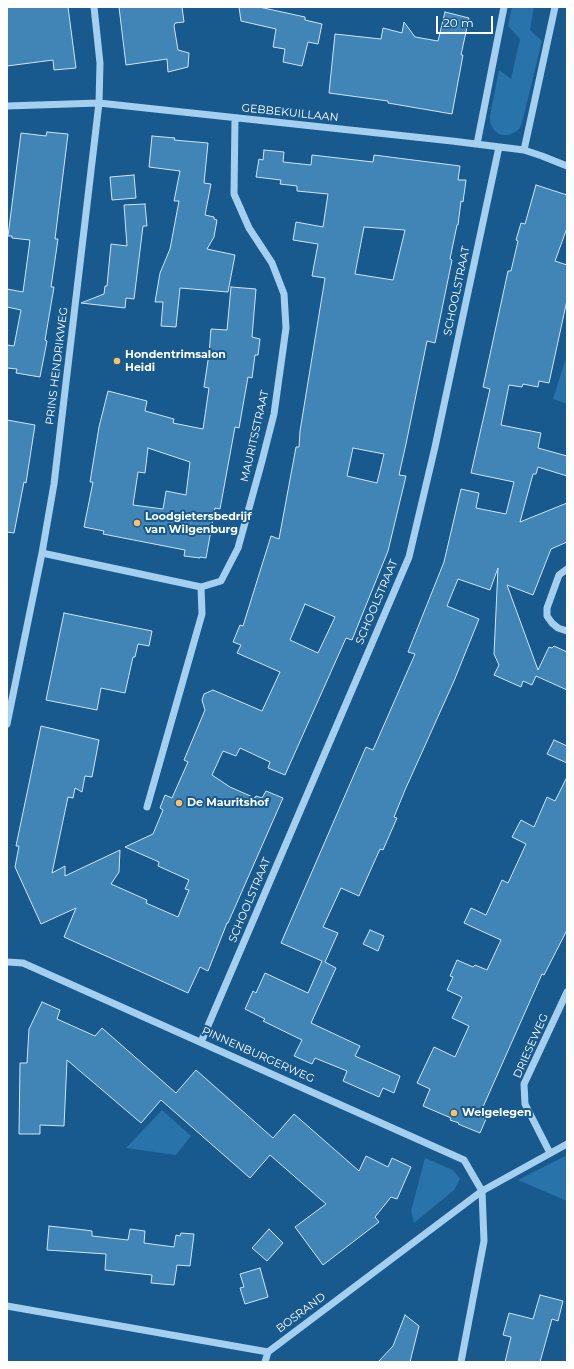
<!DOCTYPE html>
<style>
body{margin:0}
#map{position:relative;width:574px;height:1369px;overflow:hidden;background:#185a8e;font-family:Montserrat,sans-serif}
canvas{display:block}
.frame{position:absolute;inset:0;border:8px solid #fff;pointer-events:none}
.scale{position:absolute;left:436px;top:16px;width:57px;height:18px;box-sizing:border-box;border:2px solid #fff;border-top:0;padding-left:5px;font-size:12px;line-height:14px;white-space:nowrap;color:#fff;-webkit-text-stroke:3px #185a8e;paint-order:stroke}
</style>
<div id="map">
<canvas width="574" height="1369"></canvas>
<div class="frame"></div>
<div class="scale">20 m</div>
</div>
<script>
const ctx = document.querySelector('canvas').getContext('2d');
ctx.lineJoin = 'round';
function paint(path, color) {
  ctx.fillStyle = color;
  ctx.fill(path, 'evenodd');
}
function shape(rows) {
  const path = new Path2D();
  for (const r of rows) {
    path.moveTo(r[0], r[1]);
    for (let i = 2; i < r.length; i += 2) path.lineTo(r[i], r[i + 1]);
  }
  return path;
}
function stroke(path, color, width, dash) {
  ctx.strokeStyle = color;
  ctx.lineWidth = width;
  ctx.lineCap = dash ? 'butt' : 'round';
  ctx.setLineDash(dash || []);
  ctx.stroke(path);
}
function label(font, color, halo, rows, align = 'center') {
  ctx.font = font + ' Montserrat,sans-serif';
  ctx.lineWidth = 4;
  ctx.setLineDash([]);
  ctx.textBaseline = 'middle';
  ctx.strokeStyle = halo;
  ctx.fillStyle = color;
  for (const [text, x, y, turn = 0] of rows) {
    ctx.save();
    ctx.translate(x, y);
    ctx.rotate((+turn || 0) * Math.PI / 180);
    ctx.textAlign = isNaN(turn) ? turn : align;
    if (halo) ctx.strokeText(text, 0, 0);
    ctx.fillText(text, 0, 0);
    ctx.restore();
  }
}
paint(shape([
 [512,7,534,7,530,30,542,41,522,123,519,129,515,132,509,135,504,135,499,134,494,130,490,123,490,116,499,70,511,79,520,39,508,26],
 [567,355,567,404,553,399],
 [162,1110,191,1136,176,1155,126,1148],
 [567,1155,567,1201,518,1180],
 [425,1158,453,1170,460,1179,454,1190,414,1223,411,1211]
]), '#2873aa');
const building = shape([
 [7,7,68,7,76,68,54,70,53,60,7,66,7,7],
 [119,7,182,7,184,22,175,23,174,26,178,50,189,53,188,67,168,72,167,59,126,65,119,7],
 [239,7,259,7,305,17,305,20,322,24,318,44,308,42,302,66,283,62,285,49,273,47,276,29,241,21,239,7],
 [445,12,469,18,461,55,463,55,452,114,388,103,388,101,329,93,335,34,381,39,383,28,402,33,404,22,415,37,438,41,445,12],
 [47,132,68,134,55,239,58,239,51,287,54,287,45,340,47,341,40,377,16,373,17,369,7,368,7,345,14,346,21,310,7,307,7,289,23,292,30,240,12,238,12,236,8,236,21,133,46,136,47,132],
 [152,136,175,138,174,140,208,143,204,183,211,184,205,215,214,217,214,219,217,220,214,237,207,249,235,255,228,292,180,288,176,327,161,326,163,302,155,302,160,273,170,249,179,201,174,201,180,171,149,167,152,136],
 [264,150,284,152,283,162,311,165,312,155,373,162,374,155,460,166,458,180,466,180,463,202,461,201,458,225,457,225,450,259,452,260,435,343,427,341,406,444,399,475,406,476,388,551,352,640,346,638,285,775,268,768,270,762,240,748,236,756,223,751,212,775,230,787,255,798,256,796,262,798,266,791,283,798,228,923,227,923,208,971,200,967,188,993,64,937,76,908,41,924,15,867,19,846,16,846,41,726,99,740,92,777,85,776,82,792,75,788,73,798,68,797,52,873,65,866,65,876,120,850,119,872,111,884,147,900,146,903,178,917,189,890,185,889,189,880,158,866,159,862,125,847,153,834,163,810,160,808,165,795,172,798,188,762,184,760,205,710,202,700,204,694,213,690,262,711,280,672,237,653,241,645,233,642,240,625,243,626,271,536,279,539,296,447,299,447,300,431,325,278,312,276,318,244,293,240,296,222,323,227,328,194,297,191,297,186,280,184,281,180,256,177,259,159,263,160,264,150],
 [364,227,405,230,393,280,355,274,364,227],
 [353,448,384,454,377,483,347,476,353,448],
 [305,604,335,617,318,653,290,640,305,604],
 [134,175,136,198,112,200,110,177,134,175],
 [536,185,567,195,567,228,555,261,567,265,567,300,549,383,539,381,538,387,523,384,522,387,509,385,501,425,541,433,538,448,567,456,567,476,538,467,536,474,533,474,520,522,567,503,567,542,551,549,533,595,507,585,538,670,549,647,552,648,554,646,567,652,567,690,536,676,532,685,523,681,521,687,494,675,499,665,494,654,498,568,490,590,458,579,447,606,479,619,454,681,405,790,394,817,397,818,383,850,380,849,359,896,341,888,323,927,338,933,325,962,336,968,311,1023,360,1046,355,1056,400,1076,394,1093,383,1088,379,1097,343,1081,347,1071,315,1058,312,1064,294,1056,302,1040,263,1021,265,1019,245,1009,253,991,256,993,265,973,308,993,322,961,281,943,366,747,373,750,415,654,408,652,444,562,461,489,479,493,476,508,506,514,514,482,471,473,490,389,483,387,508,271,511,271,518,241,516,240,521,223,525,224,536,185],
 [145,204,147,226,143,226,134,299,126,298,125,308,81,303,104,294,105,286,107,286,111,244,127,246,124,205,145,204],
 [231,287,256,289,252,337,260,339,258,355,255,355,252,378,248,377,239,428,235,427,220,509,215,508,206,558,200,557,200,558,184,556,185,550,103,534,104,531,84,527,93,482,90,482,99,427,108,391,147,401,145,411,174,419,173,423,203,429,209,388,204,387,209,354,211,329,227,330,231,287],
 [148,448,190,462,186,495,166,491,163,509,133,505,138,472,145,473,148,448],
 [7,420,35,425,26,483,24,482,14,533,7,532,7,420],
 [64,613,152,631,149,646,138,644,135,657,133,657,125,693,101,688,97,710,46,700,64,613],
 [554,740,567,746,567,763,547,754,554,740],
 [567,777,567,930,544,975,542,974,479,1116,486,1119,480,1133,458,1124,459,1123,450,1120,451,1118,423,1106,430,1089,417,1083,434,1047,455,1057,469,1026,452,1018,462,997,447,990,453,977,450,976,457,960,473,967,475,965,487,970,501,940,464,923,471,908,486,915,502,880,508,883,526,844,512,837,521,820,534,827,547,797,555,801,567,777],
 [370,930,384,936,378,951,363,944,370,930],
 [42,1002,60,1010,57,1019,95,1036,102,1028,176,1093,196,1070,273,1138,294,1114,359,1171,366,1156,388,1167,392,1158,411,1167,397,1199,391,1197,375,1217,379,1222,323,1265,295,1227,326,1204,270,1155,250,1178,161,1100,141,1123,67,1060,64,1126,40,1125,40,1134,19,1134,20,1063,27,1063,29,1029,42,1002],
 [49,1226,85,1230,92,1231,92,1236,128,1240,130,1229,145,1231,144,1243,174,1247,176,1235,180,1236,181,1233,194,1234,190,1266,177,1265,174,1285,151,1283,152,1275,105,1270,106,1254,47,1250,49,1226],
 [269,1229,283,1243,267,1261,252,1248,269,1229],
 [260,1268,268,1297,245,1304,240,1288,244,1287,240,1274,260,1268],
 [540,1295,563,1301,558,1321,552,1319,540,1362,505,1362,511,1337,503,1335,509,1313,533,1319,540,1295],
 [405,1315,419,1326,410,1362,378,1362,393,1346,405,1315]
]);
paint(building, '#4184b6');
stroke(building, '#cbe6fb', 1);
stroke(shape([
 [7,106,99,103,452,141,524,150,542,156,567,166],
 [477,144,504,7],
 [524,150,555,7],
 [42,553,201,587,221,581,238,548,262,461,274,414,286,328,284,294,272,263,249,228,234,194,235,119],
 [567,569,559,575,547,608,547,616,552,623,558,628,567,631],
 [7,724,42,553,54,484,99,103,100,63,94,7],
 [147,807,202,614,201,587],
 [7,962,23,963,464,1160,482,1191,484,1241,461,1362],
 [201,1042,409,557,435,447,499,147],
 [550,1153,525,1104,524,1084,567,992],
 [7,1306,268,1352,482,1191,567,1144],
 [265,1362,268,1352]
]), '#a5cfef', 7);
for (const [x, y, r, color] of [
 [117,361,4,"#ffbf62"],
 [137,523,4,"#ffbf62"],
 [179,803,4,"#ffbf62"],
 [454,1113,4,"#ffbf62"]
]) {
  const dot = new Path2D();
  dot.arc(x, y, r, 0, 2 * Math.PI);
  ctx.fillStyle = color;
  ctx.fill(dot);
  stroke(dot, '#185a8e', 1.5);
}
label('11px', '#fff', '#185a8e', [
 ["GEBBEKUILLAAN",290,113,6],
 ["SCHOOLSTRAAT",457,291,-78],
 ["PRINS HENDRIKWEG",57,366,-83],
 ["MAURITSSTRAAT",255,436,-77],
 ["SCHOOLSTRAAT",377,602,-67],
 ["SCHOOLSTRAAT",250,900,-67],
 ["DRIESEWEG",531,1046,-66],
 ["PINNENBURGERWEG",258,1055,24],
 ["BOSRAND",301,1313,-37]
]);
label('bold 11px', '#fff', '#185a8e', [
 ["Hondentrimsalon",125,355],
 ["Heidi",125,368],
 ["Loodgietersbedrijf",145,517],
 ["van Wilgenburg",145,530],
 ["De Mauritshof",187,803],
 ["Welgelegen",462,1113]
], 'left');
</script>
